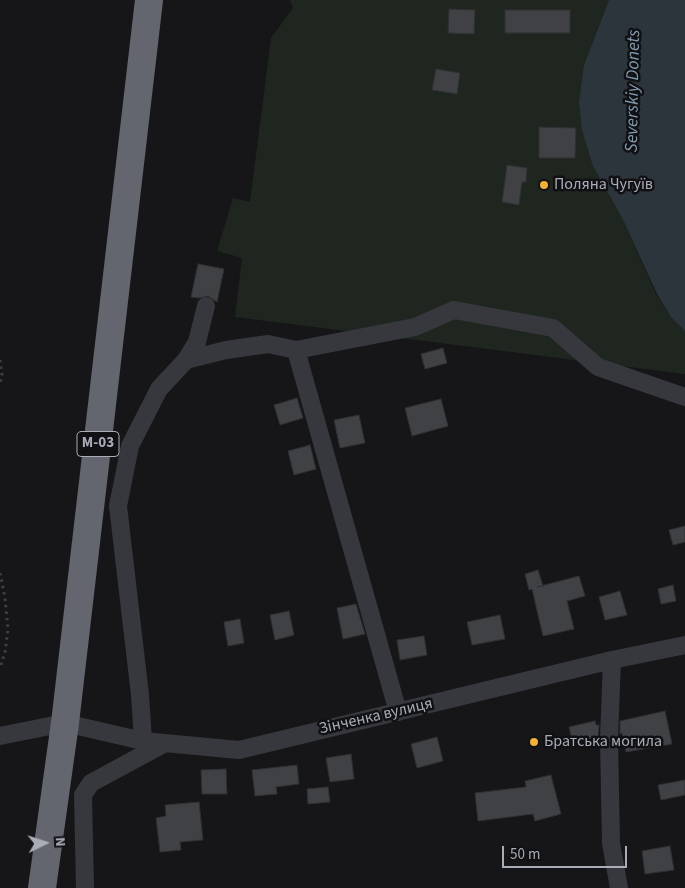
<!DOCTYPE html>
<meta charset="utf-8">
<style>
body{margin:0}
#map{position:relative;width:685px;height:888px;overflow:hidden;background:#161618;font-family:"Source Sans 3",sans-serif}
canvas{display:block}
.north{position:absolute;left:20px;top:818px;width:50px;height:50px;-webkit-text-stroke:4px #111113;paint-order:stroke;rotate:86deg;font-size:14px;font-weight:700;line-height:20px;text-align:center;color:#a8adb8}
.north::after{content:'';display:block;margin:auto;width:18px;height:22px;background:#a8adb8;clip-path:polygon(50% 0,100% 100%,50% 72%,0 100%)}
.scale{position:absolute;left:502px;top:846px;width:125px;height:22px;box-sizing:border-box;border:2px solid #a8adb8;border-top:0;padding-left:6px;font-size:15px;line-height:18px;white-space:nowrap;color:#a8adb8;-webkit-text-stroke:4px #111113;paint-order:stroke}
</style>
<div id="map">
<canvas width="685" height="888"></canvas>
<div class="north">N</div>
<div class="scale">50 m</div>
</div>
<script>
const ctx = document.querySelector('canvas').getContext('2d');
ctx.lineJoin = 'round';
function paint(path, color) {
  ctx.fillStyle = color;
  ctx.fill(path, 'evenodd');
}
function shape(rows) {
  const path = new Path2D();
  for (const r of rows) {
    path.moveTo(r[0], r[1]);
    for (let i = 2; i < r.length; i += 2) path.lineTo(r[i], r[i + 1]);
  }
  return path;
}
function stroke(path, color, width, dash) {
  ctx.strokeStyle = color;
  ctx.lineWidth = width;
  ctx.lineCap = dash ? 'butt' : 'round';
  ctx.setLineDash(dash || []);
  ctx.stroke(path);
}
function label(font, color, halo, rows, align = 'center') {
  ctx.font = font + ' "Source Sans 3",sans-serif';
  ctx.lineWidth = 5;
  ctx.setLineDash([]);
  ctx.textBaseline = 'middle';
  ctx.strokeStyle = halo;
  ctx.fillStyle = color;
  for (const [text, x, y, turn = 0] of rows) {
    ctx.save();
    ctx.translate(x, y);
    ctx.rotate((+turn || 0) * Math.PI / 180);
    ctx.textAlign = isNaN(turn) ? turn : align;
    if (halo) ctx.strokeText(text, 0, 0);
    ctx.fillText(text, 0, 0);
    ctx.restore();
  }
}
paint(shape([
 [290,0,609,0,584,65,610,197,624,222,656,294,671,317,685,331,685,374,235,317,242,258,217,251,233,198,250,202,271,38,293,8]
]), '#1e261f');
paint(shape([
 [609,0,685,0,685,331,671,317,657,294,624,222,593,166,582,130,579,102,584,65]
]), '#2c353c');
const building = shape([
 [449,9,475,10,474,34,448,33,449,9],
 [505,10,570,10,570,33,505,33,505,10],
 [436,69,460,73,457,94,432,90,436,69],
 [539,127,576,128,575,158,539,158,539,127],
 [507,165,527,168,526,182,522,182,519,205,502,202,507,165],
 [198,264,224,269,217,302,208,296,199,298,191,297,198,264],
 [443,348,447,363,425,369,421,354,443,348],
 [297,398,303,418,280,425,274,405,297,398],
 [441,399,448,426,412,436,405,408,441,399],
 [359,415,365,443,340,448,334,420,359,415],
 [310,445,316,469,294,475,288,451,310,445],
 [685,526,685,542,673,545,669,530,685,526],
 [538,570,543,586,537,587,579,576,585,596,567,601,574,629,543,636,532,589,529,590,525,574,538,570],
 [673,585,676,601,661,604,658,589,673,585],
 [620,591,627,615,605,620,599,597,620,591],
 [356,604,365,634,343,639,337,608,356,604],
 [289,611,294,635,275,640,270,615,289,611],
 [500,615,505,639,472,645,467,622,500,615],
 [240,619,244,643,228,646,224,622,240,619],
 [424,636,427,655,400,660,397,640,424,636],
 [665,711,672,744,626,752,622,733,620,734,620,721,665,711],
 [595,721,596,725,599,725,598,739,573,745,569,727,595,721],
 [437,737,443,761,417,768,411,744,437,737],
 [351,754,354,779,330,782,326,758,351,754],
 [297,765,299,784,276,787,277,794,255,796,252,770,297,765],
 [226,769,227,794,202,794,201,770,226,769],
 [551,775,561,814,535,821,533,814,478,821,475,793,526,787,525,781,551,775],
 [685,780,685,795,661,800,658,785,685,780],
 [328,787,330,802,308,804,307,789,328,787],
 [199,802,203,840,180,842,181,850,160,852,156,818,166,816,165,805,199,802],
 [670,846,674,870,645,874,642,851,670,846]
]);
paint(building, '#404145');
stroke(building, '#303034', 1);
stroke(shape([
 [0,360,2,375,0,384],
 [0,573,5,598,8,629,5,652,0,668]
]), '#3d3f44', 3, [2.5, 4]);
stroke(shape([
 [186,360,226,350,268,344,296,350],
 [612,660,609,739,611,843,619,888],
 [398,712,296,350,415,327,454,310,553,328,598,367,685,397],
 [0,736,65,723,143,741,239,750,612,660,685,645],
 [143,741,140,695,118,506,130,446,159,389,186,360,197,342,206,306],
 [85,888,83,795,91,783,165,743]
]), '#37383d', 18);
stroke(shape([
 [42,888,65,723,149,0]
]), '#63666e', 28);
for (const [x, y, r, color] of [
 [544,185,5,"#f2b134"],
 [534,742,5,"#f2b134"]
]) {
  const dot = new Path2D();
  dot.arc(x, y, r, 0, 2 * Math.PI);
  ctx.fillStyle = color;
  ctx.fill(dot);
  stroke(dot, '#111113', 2);
}
for (const [x, y, w] of [
 [98,444,42]
]) {
  const box = new Path2D();
  box.roundRect(x - w / 2, y - 12.5, w, 25, 4);
  ctx.fillStyle = '#111113';
  ctx.fill(box);
  stroke(box, '#a8adb8', 1);
}
label('bold 15px', '#a8adb8', null, [
 ["М-03",98,444]
]);
label('16px', '#a8adb8', '#111113', [
 ["Поляна Чугуїв",554,185],
 ["Братська могила",544,742]
], 'left');
label('16px', '#a8adb8', '#111113', [
 ["Зінченка вулиця",376,717,-13]
]);
label('italic 18px', '#7f9bb3', '#111113', [
 ["Severskiy Donets",634,91,-89]
]);
</script>
